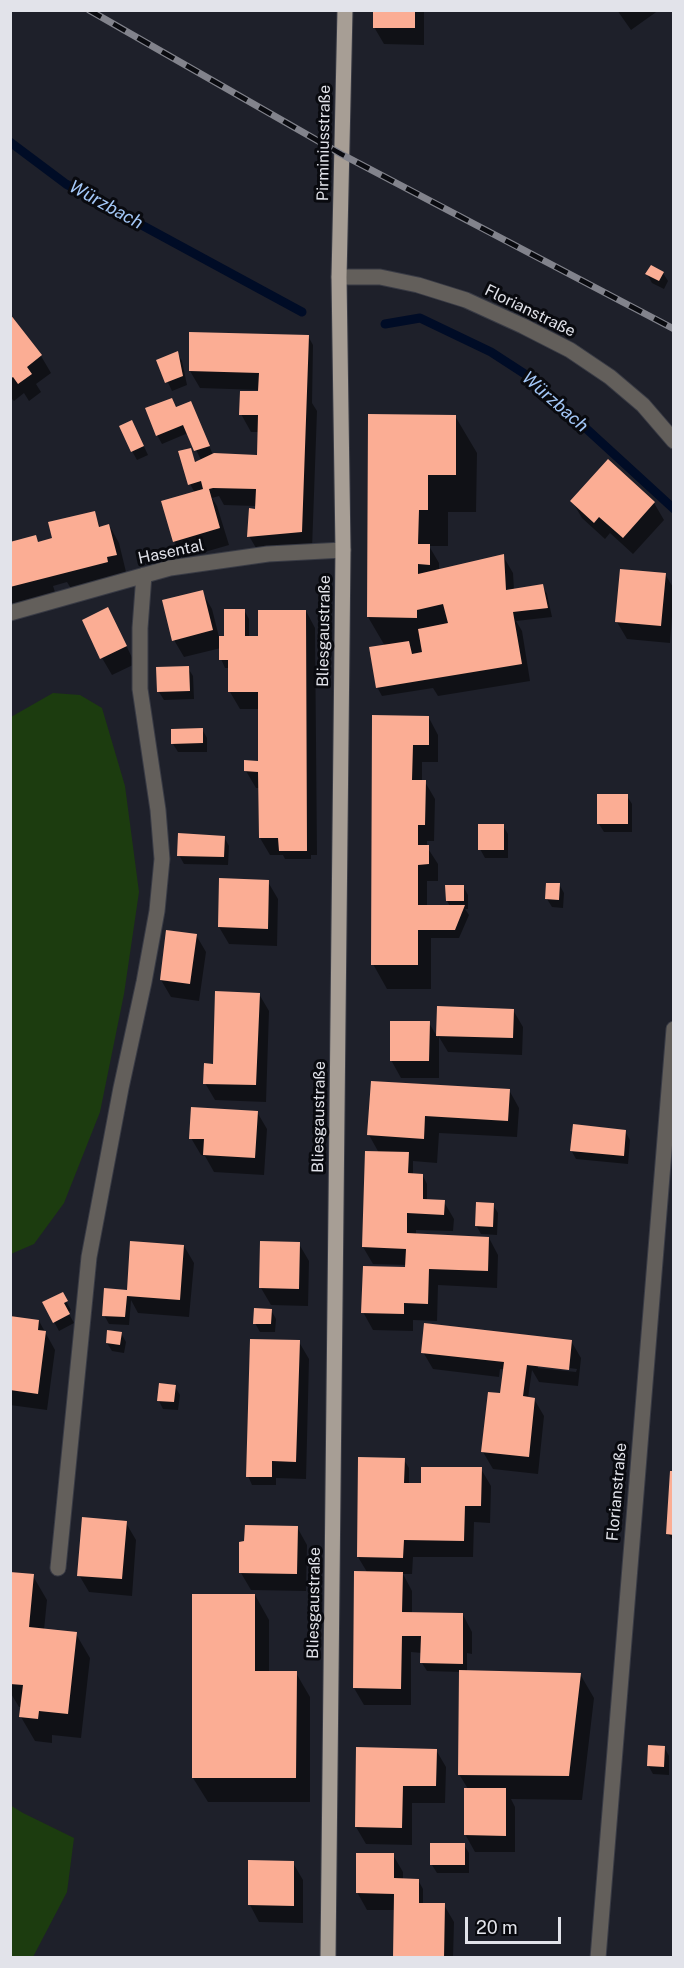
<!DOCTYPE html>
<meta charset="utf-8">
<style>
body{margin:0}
#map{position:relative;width:684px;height:1968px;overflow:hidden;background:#1e202a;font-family:"Public Sans",sans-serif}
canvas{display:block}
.frame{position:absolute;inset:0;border:12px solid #e2e3ea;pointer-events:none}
.scale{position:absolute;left:465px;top:1917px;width:96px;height:27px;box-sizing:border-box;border:3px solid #e2e3ea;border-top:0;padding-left:8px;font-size:18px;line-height:21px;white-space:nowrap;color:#e2e3ea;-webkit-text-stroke:4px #090a0f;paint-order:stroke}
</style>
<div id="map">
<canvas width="684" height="1968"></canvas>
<div class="frame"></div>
<div class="scale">20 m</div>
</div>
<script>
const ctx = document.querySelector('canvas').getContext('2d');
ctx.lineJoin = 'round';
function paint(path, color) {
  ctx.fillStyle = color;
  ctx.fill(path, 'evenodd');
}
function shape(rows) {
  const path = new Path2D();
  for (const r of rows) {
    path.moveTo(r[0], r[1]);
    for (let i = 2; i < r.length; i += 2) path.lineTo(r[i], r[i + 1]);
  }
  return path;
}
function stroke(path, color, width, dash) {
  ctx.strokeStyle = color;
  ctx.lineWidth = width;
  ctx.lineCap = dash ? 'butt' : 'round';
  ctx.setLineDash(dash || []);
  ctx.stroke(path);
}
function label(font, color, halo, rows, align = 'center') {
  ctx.font = font + ' "Public Sans",sans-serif';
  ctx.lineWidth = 6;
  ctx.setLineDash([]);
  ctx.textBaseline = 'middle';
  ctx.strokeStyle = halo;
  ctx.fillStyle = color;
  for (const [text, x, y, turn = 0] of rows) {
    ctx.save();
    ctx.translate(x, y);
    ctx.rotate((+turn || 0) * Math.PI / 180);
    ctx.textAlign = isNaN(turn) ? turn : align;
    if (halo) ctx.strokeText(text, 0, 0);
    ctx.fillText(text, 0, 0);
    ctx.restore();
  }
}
paint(shape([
 [53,693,80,695,102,708,125,786,139,892,124,994,100,1112,64,1203,34,1244,11,1254,11,717],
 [10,1805,23,1813,74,1838,67,1892,33,1957,11,1957]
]), '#1c3c0f');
paint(shape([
 [374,10,440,10,424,12,424,45,384,44,374,27],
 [617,10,659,10,631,30],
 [663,273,668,281,664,289,652,283,647,274],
 [10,316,41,356,51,373,36,384,41,392,29,401,24,393,14,401,10,397],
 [308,336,313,345,312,403,317,411,312,549,259,553,249,536,256,506,224,505,219,496,212,498,217,506,229,545,184,558,174,541,195,493,190,484,190,449,196,463,201,460,188,433,162,444,157,435,172,399,177,408,191,403,213,455,258,456,259,432,251,432,241,414,260,393,260,390,200,388,190,371],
 [177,353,182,361,187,385,172,391,158,361],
 [455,416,477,453,476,512,448,512,448,546,429,546,439,563,439,571,503,556,513,573,514,590,542,585,547,594,552,617,516,621,522,631,530,681,438,696,433,688,382,696,377,687,385,646,368,617,369,510],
 [136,430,148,455,137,460,132,451],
 [572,501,654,503,664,520,633,554,610,533,605,539,582,518],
 [94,512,100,527,109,525,119,543,126,572,116,575,117,579,72,590,67,582,53,586,56,595,10,606,10,543,35,537,39,543,53,539],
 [665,574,674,589,670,643,627,639,617,622],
 [202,592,212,609,219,637,225,637,244,610,249,619,249,637,257,637,306,611,315,628,317,855,311,855,311,859,285,859,283,855,270,855,260,838,260,788,256,788,246,771,260,762,259,709,240,709,230,692,230,668,225,668,221,659,221,648,184,657,174,640],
 [117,626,135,664,112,675,102,658],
 [188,668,193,676,194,699,164,700,159,692],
 [374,717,429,718,438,735,438,762,422,762,422,782,425,782,435,799,434,841,427,841,427,847,438,864,438,881,427,881,427,906,450,906,447,901,463,886,468,895,468,909,465,909,469,915,459,938,431,938,431,989,387,989,373,964],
 [202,729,207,738,207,752,178,752,173,744],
 [627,796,632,804,632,832,604,832,599,824],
 [503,826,508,834,508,858,485,858,480,849],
 [224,837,229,846,228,865,184,864,179,855],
 [268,882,278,899,277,946,229,944,219,927],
 [559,884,564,893,563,908,552,907,547,899],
 [196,935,206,952,199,1001,171,997,161,980],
 [259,994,269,1011,266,1102,215,1100,205,1083],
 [439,1007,513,1010,523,1027,522,1055,448,1052,439,1037,439,1078,401,1078,391,1060,429,1023,438,1038],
 [372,1083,509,1090,519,1108,517,1137,439,1133,437,1163,413,1161,413,1175,423,1176,427,1184,427,1201,444,1202,454,1219,453,1231,416,1230,416,1235,489,1238,498,1255,497,1288,438,1285,437,1321,413,1320,413,1331,373,1330,363,1312,407,1269,407,1265,373,1264,363,1247,379,1153,369,1135],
 [257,1112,267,1129,264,1175,214,1172,205,1156,201,1155,191,1138],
 [625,1131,630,1140,628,1164,576,1159,571,1150],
 [493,1205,498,1213,497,1235,481,1234,476,1225],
 [299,1244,309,1261,308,1306,271,1305,261,1288],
 [184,1246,194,1263,189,1317,138,1313,131,1300,129,1325,109,1324,104,1315,126,1291],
 [62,1294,71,1310,68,1312,74,1323,59,1331,44,1303],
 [271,1310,276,1319,275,1332,260,1332,255,1323],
 [10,1318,39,1321,55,1350,47,1410,10,1405],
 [121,1333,126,1342,124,1353,112,1351,107,1343],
 [571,1341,581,1358,578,1386,539,1382,532,1370,528,1398,534,1399,544,1416,538,1474,493,1469,483,1452,503,1396,504,1369,500,1369,499,1377,433,1369,423,1352],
 [538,1364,577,1369,576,1372,538,1368],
 [299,1342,309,1359,306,1479,276,1478,276,1485,252,1485,248,1476],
 [175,1387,180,1395,178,1410,163,1409,159,1401],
 [404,1460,409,1468,409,1484,422,1485,481,1469,491,1486,490,1523,474,1522,473,1557,413,1557,412,1574,403,1574,412,1591,412,1614,463,1615,472,1632,472,1654,467,1653,467,1672,580,1674,594,1698,582,1800,511,1799,515,1807,515,1852,475,1852,465,1834,468,1789,459,1774,461,1672,427,1671,422,1663,422,1653,411,1652,411,1705,364,1705,354,1688,367,1572,358,1557],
 [674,1473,674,1542,668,1534],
 [126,1523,136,1540,132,1596,89,1592,79,1575],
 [297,1527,307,1545,306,1591,251,1590,241,1573,241,1543],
 [10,1573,33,1576,47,1600,44,1630,76,1634,90,1658,81,1738,52,1735,52,1743,35,1741,21,1717,22,1707,19,1707,10,1692],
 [255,1595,269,1620,269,1673,296,1673,310,1697,310,1802,208,1802,193,1778],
 [664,1747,669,1756,669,1775,653,1774,648,1765],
 [436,1750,446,1767,445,1803,412,1803,412,1845,366,1844,356,1827],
 [464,1845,469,1853,469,1873,437,1873,432,1865],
 [393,1855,403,1872,403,1880,418,1880,423,1889,423,1904,444,1905,454,1922,453,1958,394,1958,395,1910,367,1910,357,1892],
 [293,1863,303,1880,303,1923,259,1922,250,1905]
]), '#0007');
stroke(shape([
 [10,142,66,184,302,312],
 [385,324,420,318,491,352,531,378,674,509]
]), '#000c26', 9);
paint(shape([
 [373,10,415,10,415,28,373,28],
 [651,265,664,272,659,281,645,274],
 [10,314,42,355,27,367,32,374,18,384,13,377,10,379],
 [189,332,309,335,302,532,247,537,249,508,255,509,256,489,213,488,209,489,220,528,173,542,161,501,203,489,201,481,188,485,178,451,191,448,195,462,214,453,257,455,258,415,239,415,240,391,258,391,259,373,189,371],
 [178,351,183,376,165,383,156,360],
 [172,398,176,407,191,401,210,446,194,451,183,425,156,436,145,408],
 [368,414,456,415,456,475,428,475,428,510,419,510,418,544,430,544,430,565,418,564,418,574,504,554,506,590,543,584,548,608,513,612,522,664,376,688,369,647,409,641,412,654,422,652,418,629,448,623,443,604,417,610,417,618,367,617],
 [132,420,144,446,131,452,119,426],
 [608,459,655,502,623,538,599,517,594,523,570,501],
 [95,511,99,527,109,524,117,555,107,557,108,562,10,587,10,542,36,535,38,542,52,538,48,522],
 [620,569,666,573,661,626,615,622],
 [203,590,213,630,172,641,162,600],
 [108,607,127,646,100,659,82,620],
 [224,609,245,609,245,636,258,636,258,610,306,610,307,851,279,851,278,838,259,838,258,772,244,771,244,760,258,761,258,692,228,692,228,660,219,660,219,636,224,636],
 [189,666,190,691,157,692,156,667],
 [372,715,429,716,429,745,413,745,412,780,426,780,425,825,418,825,418,845,429,845,429,864,418,865,418,905,465,905,455,930,418,930,418,965,371,965],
 [203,728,203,743,171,744,171,729],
 [597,794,628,794,628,824,597,824],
 [478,824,504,824,504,850,478,850],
 [178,833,225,836,224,857,177,856],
 [219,878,269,880,268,929,218,927],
 [546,883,560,883,559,900,545,899],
 [445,885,464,885,464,901,446,901],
 [166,930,197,934,190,984,160,980],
 [215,991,260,993,256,1085,203,1084,204,1063,213,1064],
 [437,1006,514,1009,513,1038,436,1036],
 [390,1021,430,1021,429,1061,390,1061],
 [371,1081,510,1089,508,1121,425,1116,424,1139,367,1135],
 [191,1107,258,1111,255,1158,203,1155,204,1139,189,1139],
 [573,1124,626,1130,624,1156,570,1151],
 [365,1151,409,1152,408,1173,423,1174,423,1199,445,1200,444,1215,407,1213,407,1233,489,1237,488,1271,429,1269,428,1304,404,1303,404,1314,361,1313,363,1266,405,1267,406,1249,362,1247],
 [476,1202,494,1203,493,1227,475,1226],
 [130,1241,184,1245,180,1300,127,1296,125,1317,102,1316,104,1288,127,1290],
 [260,1241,300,1242,299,1289,259,1288],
 [63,1292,68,1301,64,1303,70,1314,53,1323,42,1302],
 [254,1308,272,1309,271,1324,253,1324],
 [10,1316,39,1320,38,1330,46,1331,38,1394,10,1390],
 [424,1323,572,1340,569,1370,527,1365,523,1396,535,1398,529,1457,481,1452,488,1392,500,1393,504,1362,421,1353],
 [107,1330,122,1332,120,1345,106,1343],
 [250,1339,300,1340,296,1462,272,1461,272,1477,246,1477],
 [159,1383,176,1385,174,1402,157,1401],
 [358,1457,405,1458,404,1483,421,1483,421,1467,482,1467,481,1506,465,1506,464,1541,404,1540,403,1558,357,1557],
 [670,1471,674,1471,674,1535,666,1534],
 [82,1517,127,1521,122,1579,77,1576],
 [245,1525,298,1526,297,1574,239,1573,239,1542,244,1541],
 [354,1571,403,1572,402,1612,463,1613,463,1664,420,1663,421,1636,402,1636,401,1689,353,1688],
 [10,1572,34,1574,29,1627,77,1632,68,1714,39,1711,38,1719,19,1717,23,1685,10,1684],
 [192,1594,255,1594,255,1671,297,1671,296,1778,192,1778],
 [459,1670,581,1673,569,1776,458,1775],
 [648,1745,665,1746,664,1767,647,1766],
 [356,1747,437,1749,436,1786,403,1786,402,1828,355,1827],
 [464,1788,506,1788,506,1836,464,1835],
 [430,1843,465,1843,465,1865,430,1865],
 [356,1853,394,1853,394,1878,419,1879,419,1903,445,1903,444,1958,393,1958,394,1894,356,1893],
 [248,1860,294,1861,294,1906,248,1905]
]), '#fbad94');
const minor = shape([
 [339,277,380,277,418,285,466,300,523,326,570,350,610,377,643,405,674,441],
 [10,613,170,568,268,554,343,550],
 [58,1568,89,1257,121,1088,144,982,157,911,162,859,158,810,140,689,140,628,144,575],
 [598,1958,674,1029]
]);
const major = shape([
 [328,1958,343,550,339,277,345,10]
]);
stroke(minor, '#393b45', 17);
stroke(major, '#393b45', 17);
stroke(minor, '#635f5b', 15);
stroke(major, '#a79e95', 15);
const rail = shape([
 [89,10,341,154,674,329]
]);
stroke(rail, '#82838c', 7);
stroke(rail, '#090a0f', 4.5, [14]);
label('16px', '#e2e3ea', '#090a0f', [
 ["Pirminiusstraße",324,143,-89],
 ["Florianstraße",530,311,26],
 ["Hasental",171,552,-12],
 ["Bliesgaustraße",324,631,-89],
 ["Bliesgaustraße",319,1117,-89],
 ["Florianstraße",617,1492,-85],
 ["Bliesgaustraße",314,1603,-89]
]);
label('italic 18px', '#a4c8f8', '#090a0f', [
 ["Würzbach",106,205,29],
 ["Würzbach",555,402,41]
]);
</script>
